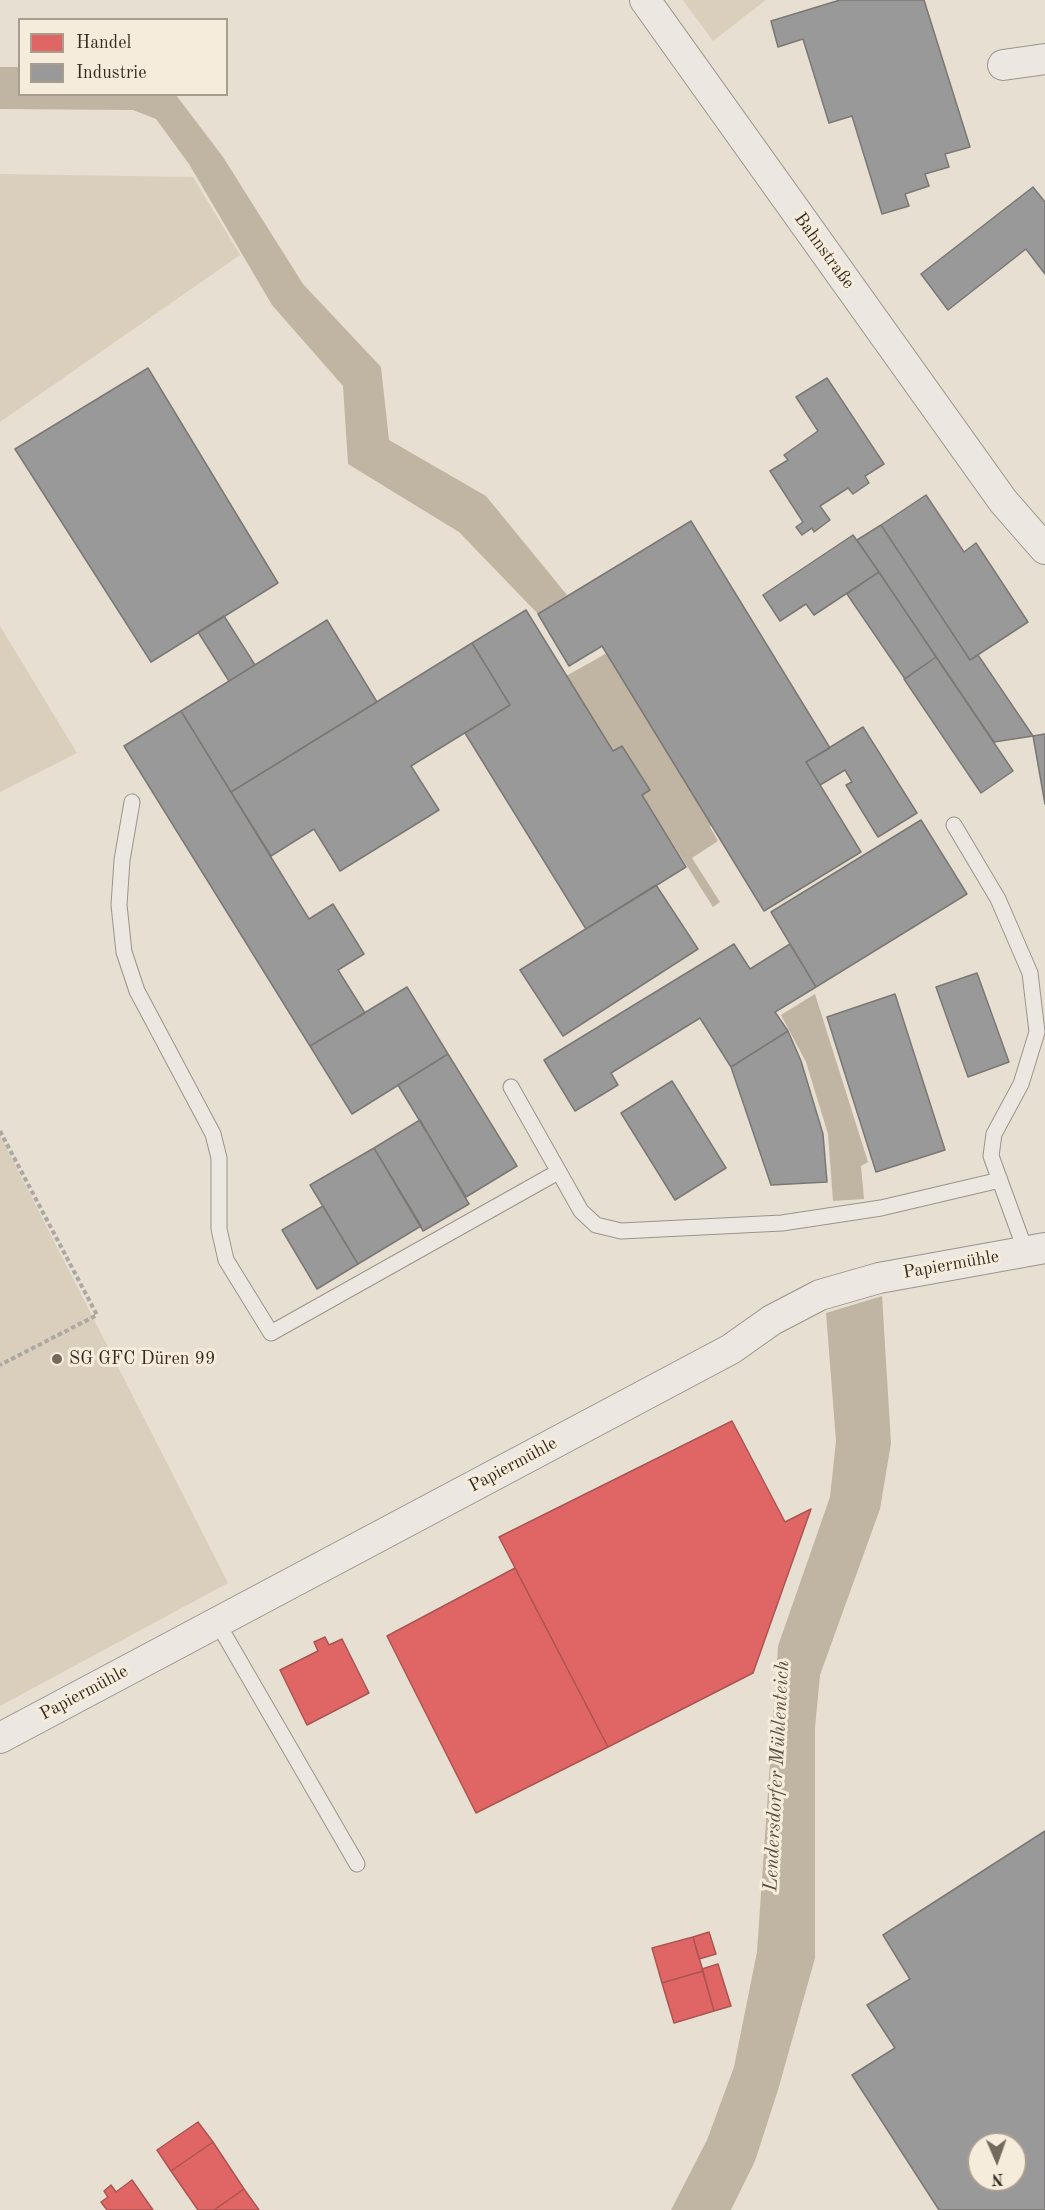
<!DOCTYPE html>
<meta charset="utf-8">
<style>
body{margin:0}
#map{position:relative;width:1045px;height:2210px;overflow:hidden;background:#e7dfd1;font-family:"Old Standard TT",serif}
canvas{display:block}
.legend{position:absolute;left:18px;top:18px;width:210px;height:78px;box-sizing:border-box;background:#f5ecdc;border:2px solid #a89e90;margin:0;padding:8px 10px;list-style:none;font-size:18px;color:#342a1f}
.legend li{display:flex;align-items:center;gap:12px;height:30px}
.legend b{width:30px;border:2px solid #a89e90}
.north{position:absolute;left:967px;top:2132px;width:60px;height:60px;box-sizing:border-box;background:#f5ecdc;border:2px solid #a89e90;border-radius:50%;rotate:178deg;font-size:16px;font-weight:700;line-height:24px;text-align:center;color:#342a1f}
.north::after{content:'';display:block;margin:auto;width:21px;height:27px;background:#73695d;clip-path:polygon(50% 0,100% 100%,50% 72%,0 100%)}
</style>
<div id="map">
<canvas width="1045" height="2210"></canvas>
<ul class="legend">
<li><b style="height:16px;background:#e06666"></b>Handel</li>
<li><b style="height:16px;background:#999"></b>Industrie</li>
</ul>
<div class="north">N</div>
</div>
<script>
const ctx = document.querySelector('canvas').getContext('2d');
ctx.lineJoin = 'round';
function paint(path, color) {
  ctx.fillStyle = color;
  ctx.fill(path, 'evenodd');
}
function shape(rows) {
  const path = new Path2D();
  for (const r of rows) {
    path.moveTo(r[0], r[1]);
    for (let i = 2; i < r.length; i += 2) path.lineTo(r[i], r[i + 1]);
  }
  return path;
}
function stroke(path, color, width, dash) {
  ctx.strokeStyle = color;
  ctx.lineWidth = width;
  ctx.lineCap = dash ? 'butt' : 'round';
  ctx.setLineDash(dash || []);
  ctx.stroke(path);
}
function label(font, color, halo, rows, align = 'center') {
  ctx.font = font + ' "Old Standard TT",serif';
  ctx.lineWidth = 6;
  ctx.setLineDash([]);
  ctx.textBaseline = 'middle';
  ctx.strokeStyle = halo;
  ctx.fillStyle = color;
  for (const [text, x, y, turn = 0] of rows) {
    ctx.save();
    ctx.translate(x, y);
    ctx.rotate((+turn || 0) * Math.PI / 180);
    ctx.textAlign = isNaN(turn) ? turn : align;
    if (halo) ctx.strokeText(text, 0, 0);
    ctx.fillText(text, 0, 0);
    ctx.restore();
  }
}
paint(shape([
 [683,0,766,0,713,41],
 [0,174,193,177,240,255,0,422],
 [0,626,77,753,0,792],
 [0,1135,228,1583,0,1706]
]), '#dacfbd');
paint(shape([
 [0,67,19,67,20,94,176,95,223,157,303,284,381,367,389,440,486,496,567,595,538,614,459,532,348,464,343,386,272,305,189,164,156,119,133,110,0,109],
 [607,653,710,823,713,824,710,827,718,841,692,858,720,902,713,907,642,795,649,790,622,746,613,751,566,676],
 [815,994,868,1162,861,1166,864,1199,833,1201,828,1134,806,1062,781,1015],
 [882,1296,891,1443,880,1509,820,1675,815,1728,815,1958,778,2090,755,2161,731,2210,671,2210,707,2140,734,2067,757,1952,778,1646,830,1497,836,1441,826,1313]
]), '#c0b5a3');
const shops = shape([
 [732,1421,785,1522,811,1509,753,1673,608,1747,499,1537,732,1421],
 [515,1568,608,1747,476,1813,387,1636,515,1568],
 [325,1637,329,1645,342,1639,369,1693,307,1725,280,1670,318,1651,314,1642,325,1637],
 [709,1932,716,1954,699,1959,693,1937,709,1932],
 [693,1937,703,1971,662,1983,652,1948,693,1937],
 [718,1964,731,2006,714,2011,702,1969,718,1964],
 [703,1971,714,2011,674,2023,662,1983,703,1971],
 [198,2122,213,2142,171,2171,157,2150,198,2122],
 [213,2142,244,2189,214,2210,198,2210,171,2171,213,2142],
 [132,2180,153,2210,107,2210,101,2202,108,2197,104,2191,111,2185,116,2192,132,2180],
 [244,2189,259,2210,214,2210,244,2189]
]);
paint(shops, '#e06666');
stroke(shops, '#ac5451', 1.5);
const industry = shape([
 [840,0,924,0,970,147,945,154,949,167,925,174,929,186,905,194,909,206,882,214,852,116,829,123,803,39,778,47,771,21,840,0],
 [1033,187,1045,202,1045,274,1026,249,948,310,921,274,1033,187],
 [148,368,278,583,151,662,15,449,148,368],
 [827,378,884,464,865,476,869,483,853,494,848,488,820,506,830,520,814,532,812,528,802,535,796,527,803,522,770,471,788,460,784,455,818,431,796,397,827,378],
 [926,495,964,552,976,543,1028,622,970,660,881,525,926,495],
 [691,521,830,748,806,762,861,852,764,911,602,646,569,666,538,614,691,521],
 [881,525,970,660,978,655,1033,736,994,742,857,540,881,525],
 [853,535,879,572,814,615,806,604,780,621,763,595,853,535],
 [879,572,936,657,905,679,847,594,879,572],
 [526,610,613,751,622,746,650,790,642,795,686,867,586,929,465,733,510,705,472,643,526,610],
 [224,616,255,665,229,681,198,632,224,616],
 [327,620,377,702,231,792,181,711,327,620],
 [472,643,510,705,411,766,439,810,340,871,314,829,271,856,231,792,472,643],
 [936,657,1013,771,981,793,904,679,936,657],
 [181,711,309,919,333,904,364,954,338,970,365,1013,310,1046,124,746,181,711],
 [863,727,917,813,878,837,846,785,852,782,845,770,820,785,806,762,863,727],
 [1045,734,1045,804,1033,736,1045,734],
 [921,820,967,894,816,987,771,912,921,820],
 [656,885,698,949,563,1036,520,970,656,885],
 [734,944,750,969,790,944,816,987,775,1012,788,1031,731,1067,700,1018,611,1073,618,1085,575,1111,544,1060,734,944],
 [977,973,1009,1062,968,1077,936,987,977,973],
 [407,987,448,1054,352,1114,310,1046,407,987],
 [895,994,945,1150,876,1172,827,1017,895,994],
 [788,1031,801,1061,823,1134,827,1182,771,1185,731,1067,788,1031],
 [448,1054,517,1166,466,1197,398,1085,448,1054],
 [672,1081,726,1168,675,1200,621,1113,672,1081],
 [420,1120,469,1204,423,1231,374,1148,420,1120],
 [374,1148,421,1226,358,1264,310,1185,374,1148],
 [323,1206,358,1264,317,1289,282,1230,323,1206],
 [1045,1831,1045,2210,939,2210,852,2075,895,2048,867,2005,910,1979,883,1935,1045,1831],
 [979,2144,1015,2144,1015,2180,979,2180,979,2144]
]);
paint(industry, '#999');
stroke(industry, '#7b7874', 1.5);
const service = shape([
 [132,802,122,860,119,905,124,952,137,991,213,1134,219,1158,219,1229,226,1260,271,1333,558,1172],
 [954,825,998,899,1030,973,1037,1032,1021,1084,994,1134,991,1156,1026,1252],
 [511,1087,581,1211,596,1225,621,1231,782,1223,881,1208,1000,1180],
 [217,1622,357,1864]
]);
const minor = shape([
 [645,0,1003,501,1045,549],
 [1003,65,1045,59],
 [0,1738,731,1349,772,1320,820,1295,879,1278,1045,1248]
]);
stroke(service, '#9a948b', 17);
stroke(minor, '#9a948b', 32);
stroke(shape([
 [0,1131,97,1315,0,1365]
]), '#aba7a1', 4, [4.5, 3]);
stroke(service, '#ece8e1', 15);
stroke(minor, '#ece8e1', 30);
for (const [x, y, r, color] of [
 [57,1359,6,"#73695d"]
]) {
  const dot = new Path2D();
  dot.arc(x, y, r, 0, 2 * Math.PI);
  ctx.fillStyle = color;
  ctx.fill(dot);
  stroke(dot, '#f5ecdc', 2);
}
label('18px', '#342a1f', '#f5ecdc', [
 ["Bahnstraße",824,251,54],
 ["Papiermühle",951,1265,-10],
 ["Papiermühle",513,1465,-28],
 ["Papiermühle",84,1693,-28]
]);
label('18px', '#342a1f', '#f5ecdc', [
 ["SG GFC Düren 99",69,1359]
], 'left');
label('italic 20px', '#594e41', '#f5ecdc', [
 ["Lendersdorfer Mühlenteich",777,1776,-87]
]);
</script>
